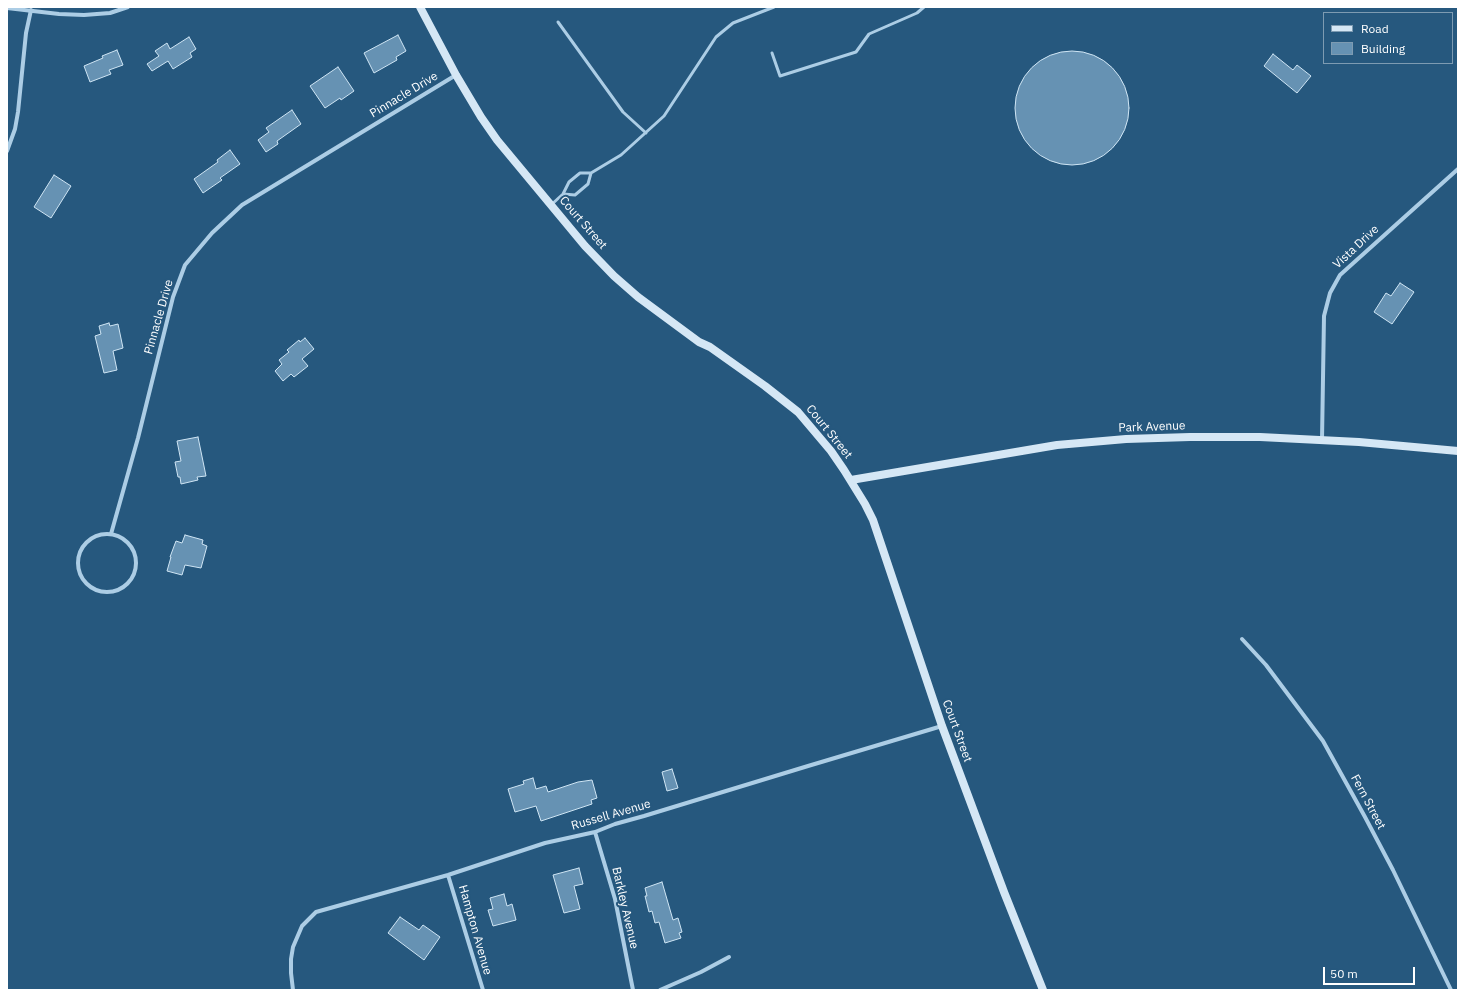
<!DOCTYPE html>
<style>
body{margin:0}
#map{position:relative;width:1465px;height:997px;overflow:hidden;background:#26587e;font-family:"IBM Plex Sans",sans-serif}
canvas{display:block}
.frame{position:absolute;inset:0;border:8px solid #fff;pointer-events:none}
.legend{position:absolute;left:1323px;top:12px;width:130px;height:52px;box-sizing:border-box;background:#26587e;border:1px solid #7d9bb2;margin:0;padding:5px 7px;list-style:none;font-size:12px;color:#fff}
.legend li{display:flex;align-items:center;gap:8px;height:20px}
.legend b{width:20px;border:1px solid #7d9bb2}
.scale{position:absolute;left:1323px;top:967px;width:92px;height:18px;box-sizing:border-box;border:2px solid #fff;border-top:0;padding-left:5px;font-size:12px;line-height:14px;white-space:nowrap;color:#fff;-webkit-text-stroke:3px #26587e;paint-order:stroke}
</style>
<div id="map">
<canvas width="1465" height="997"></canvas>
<div class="frame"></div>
<ul class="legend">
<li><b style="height:5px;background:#d5e7f5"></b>Road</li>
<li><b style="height:11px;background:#6692b3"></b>Building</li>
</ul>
<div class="scale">50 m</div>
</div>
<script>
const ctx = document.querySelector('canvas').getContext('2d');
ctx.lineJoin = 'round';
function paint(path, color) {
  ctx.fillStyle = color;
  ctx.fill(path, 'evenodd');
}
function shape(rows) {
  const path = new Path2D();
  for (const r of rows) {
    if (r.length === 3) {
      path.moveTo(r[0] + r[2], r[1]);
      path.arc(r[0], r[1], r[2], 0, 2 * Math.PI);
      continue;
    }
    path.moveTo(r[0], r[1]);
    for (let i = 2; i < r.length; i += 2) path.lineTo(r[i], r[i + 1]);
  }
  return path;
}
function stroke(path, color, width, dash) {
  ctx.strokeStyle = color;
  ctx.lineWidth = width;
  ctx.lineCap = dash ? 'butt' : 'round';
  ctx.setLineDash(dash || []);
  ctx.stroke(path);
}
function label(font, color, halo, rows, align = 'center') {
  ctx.font = font + ' "IBM Plex Sans",sans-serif';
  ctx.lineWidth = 4;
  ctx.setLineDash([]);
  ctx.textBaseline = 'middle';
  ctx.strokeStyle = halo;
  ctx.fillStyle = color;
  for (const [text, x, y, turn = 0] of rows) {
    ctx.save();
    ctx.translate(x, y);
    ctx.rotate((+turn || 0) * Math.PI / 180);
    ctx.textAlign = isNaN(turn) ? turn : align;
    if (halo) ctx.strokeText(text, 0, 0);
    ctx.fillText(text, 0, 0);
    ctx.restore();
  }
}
const building = shape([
 [398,35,406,51,396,57,397,60,374,73,364,53,398,35],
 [189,37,196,49,190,53,192,57,173,69,168,61,152,71,147,64,159,56,155,51,167,43,170,49,189,37],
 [117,50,123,65,109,70,111,74,90,82,84,66,103,58,102,56,117,50],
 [1072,108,57],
 [1273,54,1293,70,1297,65,1311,76,1297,93,1264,66,1273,54],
 [338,67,354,91,341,100,340,98,325,108,310,86,338,67],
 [292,110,301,124,277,141,278,144,266,152,258,140,269,132,266,128,292,110],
 [230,150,240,164,220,178,222,180,203,193,194,179,218,162,217,160,230,150],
 [54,175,71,186,51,218,34,207,54,175],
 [1400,283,1414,292,1392,324,1374,312,1386,293,1391,296,1400,283],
 [109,323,110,326,118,324,123,348,113,351,117,370,104,373,95,336,101,334,99,326,109,323],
 [305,338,314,349,302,359,308,366,294,377,291,374,283,381,275,371,282,364,279,360,289,352,287,350,299,340,300,342,305,338],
 [198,437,206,476,197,477,198,480,181,484,180,477,178,477,175,462,181,461,177,441,198,437],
 [185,535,203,540,202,544,207,546,201,568,185,565,182,575,167,571,171,557,170,557,176,541,182,543,185,535],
 [672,769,678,788,667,791,662,772,672,769],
 [533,778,536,789,546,786,548,792,578,782,592,780,597,798,591,800,592,804,541,821,536,806,515,812,508,789,524,784,523,781,533,778],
 [579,868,583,884,574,886,580,909,564,913,553,875,579,868],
 [662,882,673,920,678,918,682,932,679,933,681,938,665,943,659,922,655,923,652,911,649,912,645,896,647,896,645,888,662,882],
 [504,894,507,906,512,904,516,920,493,926,488,910,493,909,490,898,504,894],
 [400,917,419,930,423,925,440,937,424,960,388,933,400,917]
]);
paint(building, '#6692b3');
stroke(building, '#cfe5f4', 1);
stroke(shape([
 [558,22,623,112,646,133],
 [772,53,780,76,856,52,869,34,917,13,924,7],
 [563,194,575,195,588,184,591,173],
 [551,205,563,194,569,182,580,173,591,173,621,155,664,116,716,37,733,23,774,7]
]), '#accde5', 3);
stroke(shape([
 [7,8,59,14,84,15,110,13,128,7],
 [7,151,15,129,18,112,26,33,31,10],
 [1322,440,1324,316,1330,293,1340,275,1458,169],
 [111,534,138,438,173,297,185,265,212,233,242,205,456,75],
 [107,563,29],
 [1242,639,1266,665,1323,741,1365,817,1393,870,1451,990],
 [595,832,615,899,633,990],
 [448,875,483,990],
 [293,990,291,973,291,959,293,947,302,926,316,912,448,875,545,843,595,832,615,824,644,816,808,766,942,726],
 [660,990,701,972,729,957]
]), '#accde5', 4);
stroke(shape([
 [420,7,456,75,481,117,497,140,585,246,614,276,638,297,699,342,710,347,765,386,798,412,831,451,844,470,865,504,873,520,942,726,1004,892,1043,990],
 [851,480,1057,445,1126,439,1190,437,1260,437,1359,442,1458,451]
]), '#d5e7f5', 8);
label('12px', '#fff', '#26587e', [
 ["Pinnacle Drive",404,95,-31],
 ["Court Street",583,223,49],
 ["Vista Drive",1356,247,-43],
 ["Pinnacle Drive",159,317,-74],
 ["Park Avenue",1152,427,-2],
 ["Court Street",829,432,51],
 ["Court Street",957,731,70],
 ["Fern Street",1368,802,62],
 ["Russell Avenue",611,815,-16],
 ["Barkley Avenue",625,908,77],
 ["Hampton Avenue",475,930,74]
]);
</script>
